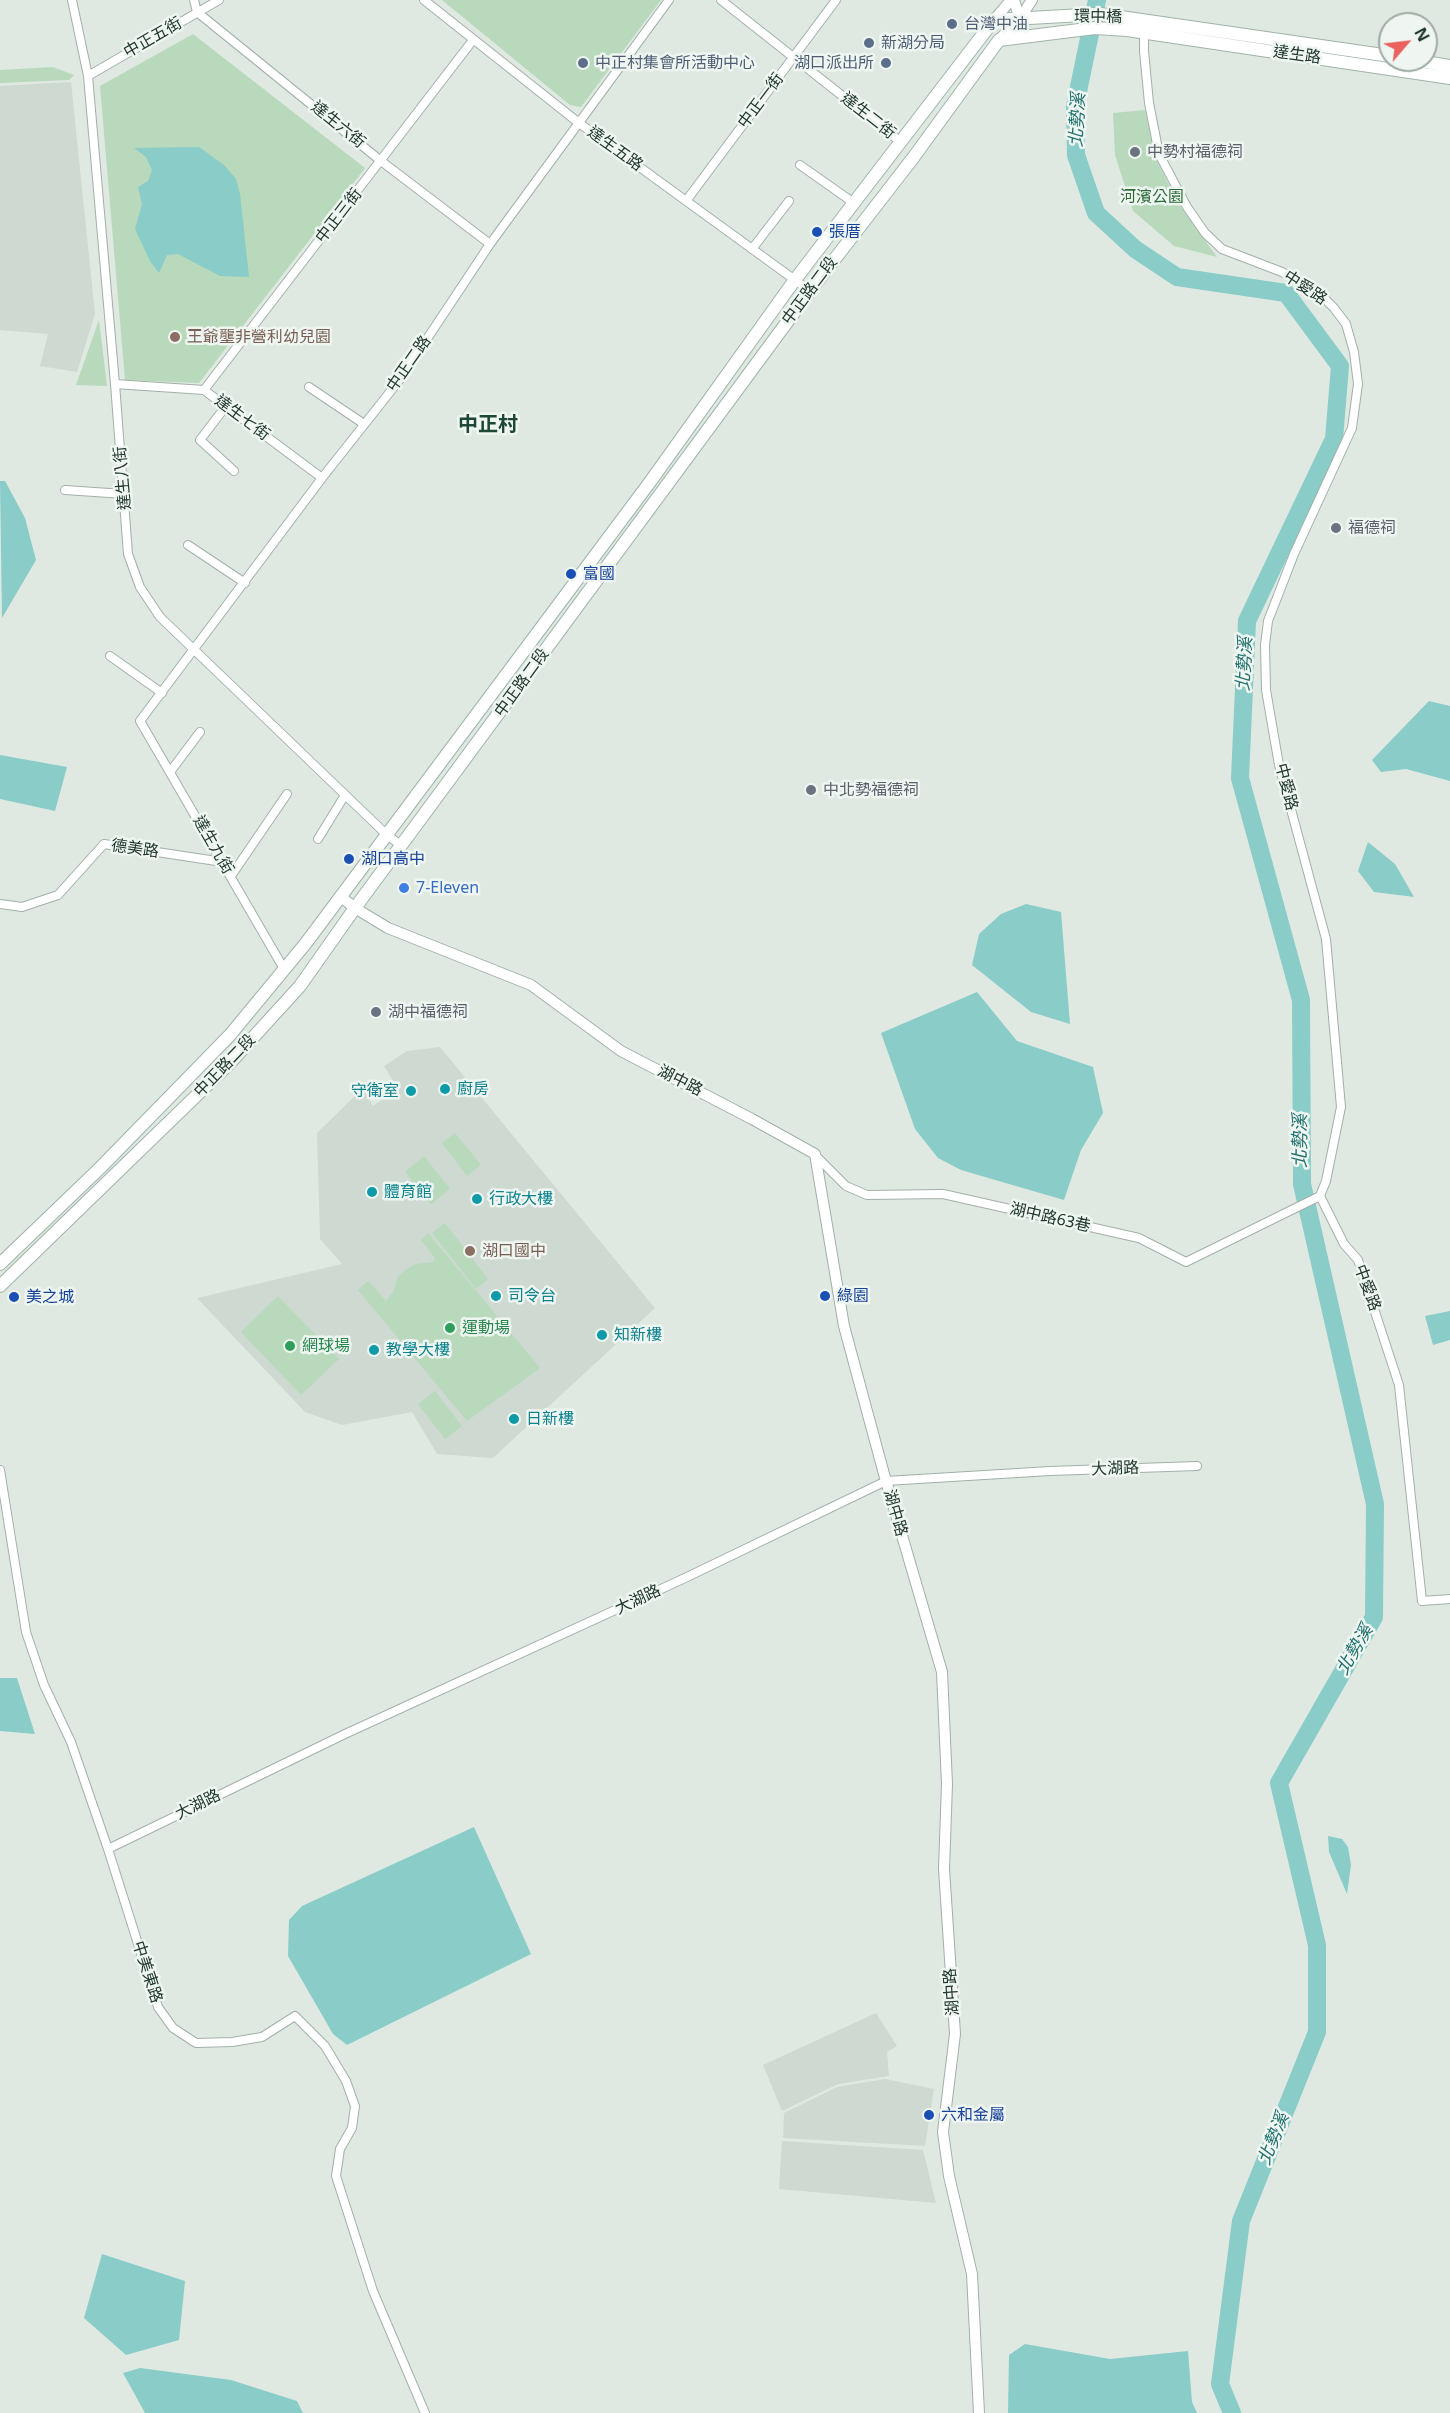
<!DOCTYPE html>
<meta charset="utf-8">
<style>
body{margin:0}
#map{position:relative;width:1450px;height:2413px;overflow:hidden;background:#dfe9e2;font-family:"Noto Sans",sans-serif}
canvas{display:block}
.north{position:absolute;left:1378px;top:12px;width:60px;height:60px;box-sizing:border-box;background:#eff6f1;border:2px solid #9daaa3;border-radius:50%;rotate:62deg;font-size:16px;font-weight:700;line-height:24px;text-align:center;color:#21382d}
.north::after{content:'';display:block;margin:auto;width:21px;height:27px;background:#e9625d;clip-path:polygon(50% 0,100% 100%,50% 72%,0 100%)}
</style>
<div id="map">
<canvas width="1450" height="2413"></canvas>
<div class="north">N</div>
</div>
<script>
const ctx = document.querySelector('canvas').getContext('2d');
ctx.lineJoin = 'round';
function paint(path, color) {
  ctx.fillStyle = color;
  ctx.fill(path, 'evenodd');
}
function shape(rows) {
  const path = new Path2D();
  for (const r of rows) {
    path.moveTo(r[0], r[1]);
    for (let i = 2; i < r.length; i += 2) path.lineTo(r[i], r[i + 1]);
  }
  return path;
}
function stroke(path, color, width, dash) {
  ctx.strokeStyle = color;
  ctx.lineWidth = width;
  ctx.lineCap = dash ? 'butt' : 'round';
  ctx.setLineDash(dash || []);
  ctx.stroke(path);
}
function label(font, color, halo, rows, align = 'center') {
  ctx.font = font + ' "Noto Sans","Noto Sans TC",sans-serif';
  ctx.lineWidth = 5;
  ctx.setLineDash([]);
  ctx.textBaseline = 'middle';
  ctx.strokeStyle = halo;
  ctx.fillStyle = color;
  for (const [text, x, y, turn = 0] of rows) {
    ctx.save();
    ctx.translate(x, y);
    ctx.rotate((+turn || 0) * Math.PI / 180);
    ctx.textAlign = isNaN(turn) ? turn : align;
    if (halo) ctx.strokeText(text, 0, 0);
    ctx.fillText(text, 0, 0);
    ctx.restore();
  }
}
paint(shape([
 [71,82,95,314,77,372,40,366,48,334,0,330,0,86],
 [440,1047,655,1308,493,1458,437,1454,412,1412,342,1425,305,1412,197,1298,342,1264,320,1239,317,1133,363,1088,373,1106,389,1095,396,1086,384,1066,407,1051],
 [876,2013,897,2046,887,2052,889,2076,838,2084,782,2111,763,2065],
 [885,2079,934,2089,925,2146,783,2138,784,2113,837,2087],
 [782,2141,923,2150,936,2203,779,2189]
]), '#cdd9d1');
paint(shape([
 [442,0,661,0,581,107,570,105],
 [193,34,365,168,199,383,125,380,100,86],
 [53,67,74,75,69,80,0,83,0,70],
 [1145,110,1155,157,1178,203,1217,257,1174,246,1133,211,1115,155,1113,113],
 [99,320,107,386,76,385],
 [455,1133,481,1165,467,1176,442,1143],
 [424,1156,450,1189,431,1204,405,1172],
 [445,1223,488,1279,476,1289,432,1233],
 [428,1233,540,1368,467,1421,358,1290,368,1281,386,1301,393,1292,398,1277,406,1269,416,1264,433,1262,435,1258,421,1240],
 [278,1296,339,1359,301,1395,241,1332],
 [435,1391,462,1426,445,1439,418,1404]
]), '#b8d9bb');
paint(shape([
 [199,147,224,165,236,179,240,194,249,277,220,276,178,254,167,255,159,273,150,261,135,229,142,204,138,187,148,181,152,170,146,157,134,148],
 [0,481,5,481,25,518,36,560,2,618],
 [1429,701,1450,706,1450,781,1406,769,1381,772,1372,760],
 [0,755,67,767,55,811,0,799],
 [1368,842,1395,864,1414,897,1374,892,1358,871],
 [1026,904,1061,912,1070,1024,1031,1012,972,965,979,934,1001,914],
 [977,992,1017,1041,1093,1067,1103,1113,1081,1150,1064,1200,961,1170,938,1158,915,1129,881,1033],
 [1450,1311,1450,1340,1433,1345,1425,1316],
 [0,1678,17,1678,35,1734,0,1731],
 [474,1827,531,1954,347,2045,333,2034,288,1956,289,1920,302,1906],
 [1328,1836,1342,1839,1348,1847,1351,1865,1347,1894,1329,1852],
 [102,2254,185,2281,179,2340,126,2355,84,2318],
 [1025,2344,1110,2359,1188,2351,1192,2402,1197,2413,1008,2413,1009,2355],
 [140,2368,231,2380,297,2401,303,2413,145,2413,123,2373]
]), '#89ccc8');
stroke(shape([
 [1097,0,1075,106,1076,155,1096,213,1135,249,1177,277,1286,293,1340,366,1334,439,1247,621,1240,778,1301,1000,1302,1184,1375,1504,1374,1617,1279,1783,1317,1945,1317,2032,1241,2221,1220,2384,1232,2413]
]), '#89ccc8', 18);
const minor = shape([
 [72,0,88,76,115,384,128,554,140,587,160,617,387,835,402,846],
 [194,0,197,12,381,161,490,244],
 [424,0,579,123,810,291],
 [721,0,902,143],
 [1144,28,1144,51,1149,103,1159,154,1187,207,1205,233,1222,249,1282,272,1321,295,1334,308,1346,324,1354,352,1358,384,1352,428,1294,554,1268,621,1265,645,1266,690,1279,765,1326,939,1341,1107,1326,1181,1320,1196,1344,1244,1358,1260,1399,1385,1422,1601,1450,1599],
 [88,76,219,0],
 [800,165,854,203],
 [686,201,836,0],
 [752,249,789,201],
 [115,384,204,390,322,478],
 [309,387,364,424],
 [204,390,473,40],
 [226,406,200,440,234,471],
 [65,490,124,494],
 [188,545,245,583],
 [110,656,162,693],
 [170,772,200,732],
 [318,839,345,795],
 [231,876,287,794],
 [0,904,22,907,58,895,104,844,223,862],
 [284,969,140,721,322,478,401,378,490,244,669,0],
 [815,1155,846,1186,867,1195,943,1194,1139,1238,1186,1262,1320,1196],
 [0,1470,26,1632,44,1685,71,1742,108,1849,158,2007,173,2028,196,2043,232,2042,262,2037,295,2016,325,2046,346,2081,355,2106,352,2128,340,2149,336,2176,373,2291,425,2413],
 [108,1849,345,1734,685,1578,886,1481,1050,1471,1197,1466]
]);
const tertiary = shape([
 [1014,0,1025,37],
 [994,20,1011,0],
 [999,40,1020,18,1032,0],
 [340,896,355,908,388,928,531,985,621,1051,752,1119,815,1154,844,1326,884,1474,942,1672,947,1784,944,1869,955,2034,943,2132,949,2176,972,2274,979,2413]
]);
const secondary = shape([
 [1414,60,1450,66],
 [0,1264,100,1168,230,1035,306,943,650,482,794,281,994,20,1100,14,1390,56],
 [0,1286,229,1064,300,986,355,908,810,291,913,158,999,40,1095,28,1127,30,1450,78]
]);
stroke(minor, '#a2b0a8', 10);
stroke(tertiary, '#a2b0a8', 12);
stroke(secondary, '#9fb4a8', 14);
stroke(minor, '#fff', 8);
stroke(tertiary, '#fff', 10);
stroke(secondary, '#fff', 12);
for (const [x, y, r, color] of [
 [952,24,6,"#5c6f8a"],
 [869,43,6,"#5c6f8a"],
 [583,63,6,"#5c6f8a"],
 [886,63,6,"#5c6f8a"],
 [1135,152,6,"#6b7280"],
 [817,232,6,"#1a4fb4"],
 [175,337,6,"#8d6e63"],
 [1336,528,6,"#6b7280"],
 [571,574,6,"#1a4fb4"],
 [811,790,6,"#6b7280"],
 [349,859,6,"#1a4fb4"],
 [404,888,6,"#3f7fe0"],
 [376,1012,6,"#6b7280"],
 [445,1089,6,"#0f9aa8"],
 [411,1091,6,"#0f9aa8"],
 [372,1192,6,"#0f9aa8"],
 [477,1199,6,"#0f9aa8"],
 [470,1251,6,"#8d6e63"],
 [496,1296,6,"#0f9aa8"],
 [825,1296,6,"#1a4fb4"],
 [14,1297,6,"#1a4fb4"],
 [450,1328,6,"#2e9e5b"],
 [602,1335,6,"#0f9aa8"],
 [290,1346,6,"#2e9e5b"],
 [374,1350,6,"#0f9aa8"],
 [514,1419,6,"#0f9aa8"],
 [929,2115,6,"#1a4fb4"]
]) {
  const dot = new Path2D();
  dot.arc(x, y, r, 0, 2 * Math.PI);
  ctx.fillStyle = color;
  ctx.fill(dot);
  stroke(dot, '#eff6f1', 2);
}
label('16px', '#21382d', '#eff6f1', [
 ["環中橋",1098,17,1],
 ["中正五街",153,38,-30],
 ["達生路",1297,55,8],
 ["中正一街",761,101,-53],
 ["達生二街",868,116,38],
 ["達生六街",338,125,39],
 ["達生五路",615,149,36],
 ["中正三街",339,216,-52],
 ["中愛路",1305,288,33],
 ["中正路二段",810,291,-53],
 ["中正二路",409,364,-55],
 ["達生七街",242,418,37],
 ["達生八街",123,478,-95],
 ["中正路二段",522,683,-54],
 ["中愛路",1286,787,76],
 ["達生九街",213,845,60],
 ["德美路",135,849,8],
 ["中正路二段",225,1066,-46],
 ["湖中路",680,1081,27],
 ["湖中路63巷",1050,1218,13],
 ["中愛路",1367,1288,70],
 ["大湖路",1115,1469,-2],
 ["湖中路",895,1513,74],
 ["大湖路",638,1600,-25],
 ["大湖路",198,1805,-26],
 ["中美東路",147,1972,72],
 ["湖中路",952,1992,-94]
]);
label('16px', '#4e5e75', '#eff6f1', [
 ["台灣中油",964,24],
 ["新湖分局",881,43],
 ["中正村集會所活動中心",595,63],
 ["湖口派出所",874,63,"right"]
], 'left');
label('16px', '#5b616d', '#eff6f1', [
 ["中勢村福德祠",1147,152],
 ["福德祠",1348,528],
 ["中北勢福德祠",823,790],
 ["湖中福德祠",388,1012]
], 'left');
label('16px', '#2e6c39', '#eff6f1', [
 ["河濱公園",1152,197]
]);
label('16px', '#164399', '#eff6f1', [
 ["張厝",829,232],
 ["富國",583,574],
 ["湖口高中",361,859],
 ["綠園",837,1296],
 ["美之城",26,1297],
 ["六和金屬",941,2115]
], 'left');
label('16px', '#785e54', '#eff6f1', [
 ["王爺壟非營利幼兒園",187,337],
 ["湖口國中",482,1251]
], 'left');
label('16px', '#366cbe', '#eff6f1', [
 ["7-Eleven",416,888]
], 'left');
label('16px', '#0d838f', '#eff6f1', [
 ["廚房",457,1089],
 ["守衛室",399,1091,"right"],
 ["體育館",384,1192],
 ["行政大樓",489,1199],
 ["司令台",508,1296],
 ["知新樓",614,1335],
 ["教學大樓",386,1350],
 ["日新樓",526,1419]
], 'left');
label('16px', '#27864d', '#eff6f1', [
 ["運動場",462,1328],
 ["網球場",302,1346]
], 'left');
label('italic 18px', '#1f706d', '#eff6f1', [
 ["北勢溪",1078,120,-87],
 ["北勢溪",1245,664,-87],
 ["北勢溪",1301,1141,-90],
 ["北勢溪",1355,1650,-60],
 ["北勢溪",1274,2139,-68]
]);
label('bold 20px', '#1e4836', '#eff6f1', [
 ["中正村",488,425]
]);
</script>
